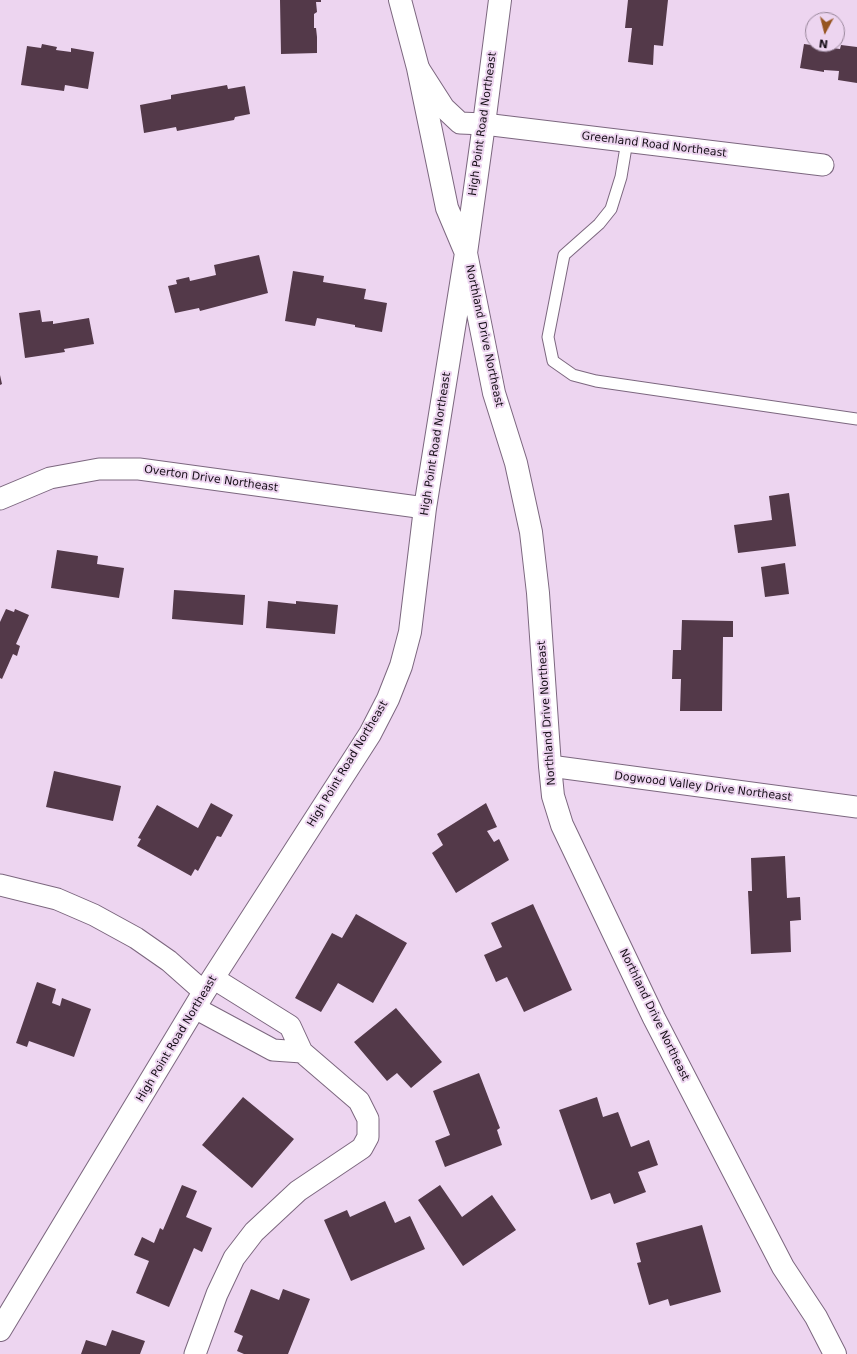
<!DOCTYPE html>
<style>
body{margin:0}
#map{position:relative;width:857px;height:1354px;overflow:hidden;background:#edd5f0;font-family:"DejaVu Sans",sans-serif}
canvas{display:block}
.north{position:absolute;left:805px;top:12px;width:40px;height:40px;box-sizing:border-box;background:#edd5f0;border:1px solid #978599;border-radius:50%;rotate:187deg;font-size:11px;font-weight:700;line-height:16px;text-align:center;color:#150d16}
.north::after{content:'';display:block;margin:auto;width:14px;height:18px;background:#965521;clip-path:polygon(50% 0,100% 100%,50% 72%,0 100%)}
</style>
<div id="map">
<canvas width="857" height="1354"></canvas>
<div class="north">N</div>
</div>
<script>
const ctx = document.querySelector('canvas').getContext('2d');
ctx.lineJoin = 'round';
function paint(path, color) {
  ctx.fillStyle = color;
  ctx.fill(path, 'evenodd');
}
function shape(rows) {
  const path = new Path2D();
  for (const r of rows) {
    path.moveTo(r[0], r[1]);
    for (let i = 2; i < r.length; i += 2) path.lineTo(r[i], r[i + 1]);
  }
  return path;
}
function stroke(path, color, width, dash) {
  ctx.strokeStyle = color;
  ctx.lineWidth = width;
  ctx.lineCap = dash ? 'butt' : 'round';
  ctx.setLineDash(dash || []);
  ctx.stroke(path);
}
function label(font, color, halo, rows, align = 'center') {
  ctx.font = font + ' "DejaVu Sans",sans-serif';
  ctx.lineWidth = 4;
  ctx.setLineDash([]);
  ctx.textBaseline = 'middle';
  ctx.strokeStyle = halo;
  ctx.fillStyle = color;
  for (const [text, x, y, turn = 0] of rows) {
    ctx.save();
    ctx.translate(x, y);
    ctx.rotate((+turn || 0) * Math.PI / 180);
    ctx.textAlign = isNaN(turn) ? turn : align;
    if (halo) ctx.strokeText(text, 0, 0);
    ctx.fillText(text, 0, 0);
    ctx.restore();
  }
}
paint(shape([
 [280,0,321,0,321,2,316,2,317,12,314,14,314,28,316,28,317,37,317,53,281,54],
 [628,0,668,0,663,46,654,45,653,65,628,62,632,28,625,28],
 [42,44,57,47,56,50,71,52,71,48,94,52,88,89,65,85,64,91,21,85,27,46,41,48],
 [804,44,840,49,841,45,857,47,857,83,838,80,839,71,824,70,824,72,800,68],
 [227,85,228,89,245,86,250,114,235,117,234,120,177,131,176,127,144,133,140,105,171,99,171,95],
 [259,255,268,293,200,311,199,308,175,313,168,286,177,284,176,280,189,277,190,281,216,275,214,265],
 [293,271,324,276,323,282,366,289,364,299,387,303,382,332,355,327,355,325,317,318,315,326,285,321],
 [40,310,42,322,53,321,53,324,89,318,94,344,64,349,65,352,25,358,19,313],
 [0,375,2,384,0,385],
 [789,493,796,546,738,553,734,525,772,520,769,496],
 [57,550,98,556,97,564,124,568,119,598,51,588],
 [785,563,789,594,765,597,761,567],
 [174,590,245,595,243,625,172,619],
 [268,601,296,604,296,601,338,605,335,634,266,628],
 [6,609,14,612,15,609,29,615,16,644,20,646,17,656,13,654,2,679,0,678,0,622],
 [682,620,733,621,733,637,723,637,722,711,680,711,681,679,672,679,673,650,681,650],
 [54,771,121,786,113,821,46,807],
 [211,803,233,815,221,837,217,836,198,871,195,869,191,876,137,846,141,839,138,838,157,805,198,828],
 [486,803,497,827,487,831,494,842,499,839,509,860,456,893,432,853,443,845,437,834],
 [785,856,787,898,800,897,801,920,790,921,791,952,751,954,748,891,752,891,751,858],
 [533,904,572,990,524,1012,507,977,496,982,484,955,502,947,491,923],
 [356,914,407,943,373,1003,338,983,321,1012,295,998,332,933,342,938],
 [37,982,56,989,52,1003,60,1006,62,998,91,1009,74,1057,29,1041,27,1047,16,1043],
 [396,1008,442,1062,411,1088,397,1073,387,1081,354,1042],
 [479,1073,500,1128,497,1130,502,1145,445,1167,435,1141,450,1135,433,1091],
 [243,1097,294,1139,252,1188,202,1145],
 [597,1097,603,1117,618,1112,631,1147,649,1140,658,1165,638,1172,646,1192,614,1204,610,1193,591,1200,559,1110],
 [182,1185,197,1191,186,1217,212,1228,202,1252,194,1248,169,1307,136,1293,149,1261,134,1255,142,1237,154,1243,160,1228,163,1230],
 [440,1185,462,1217,492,1195,516,1230,463,1266,418,1200],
 [385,1201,395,1223,410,1216,425,1249,351,1281,324,1220,347,1210,350,1217],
 [702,1225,721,1292,670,1306,668,1299,649,1305,637,1263,641,1262,636,1243],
 [251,1289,279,1300,283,1289,310,1299,288,1354,244,1354,237,1351,243,1336,234,1332],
 [112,1330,145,1341,140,1354,81,1354,86,1340,106,1346]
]), '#533949');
const lane = shape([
 [627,141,621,177,611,209,599,224,564,255,548,337,553,361,573,375,596,381,857,419]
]);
const street = shape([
 [419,69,444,108,460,123,484,124,823,165],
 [0,499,50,478,99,469,139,469,425,508],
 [550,766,857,807],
 [0,885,57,899,94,915,136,938,169,961,204,992],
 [195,1008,273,1050,302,1052],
 [195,1354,217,1294,234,1258,254,1232,298,1191,362,1148,368,1137,368,1119,359,1101,302,1052,290,1026,213,978]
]);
const secondary = shape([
 [400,0,418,68,447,208,466,253,494,393,516,463,531,532,538,593,550,766,553,796,562,825,654,1018,783,1267,816,1317,835,1354],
 [0,1330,204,992,370,734,388,699,401,666,410,632,425,508,466,253,484,124,500,0]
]);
stroke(lane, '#7c677f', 13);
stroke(street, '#7c677f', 23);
stroke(secondary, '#7c677f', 24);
stroke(lane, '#fff', 11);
stroke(street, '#fff', 21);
stroke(secondary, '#fff', 22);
label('11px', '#150d16', '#edd5f0', [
 ["High Point Road Northeast",483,124,-82],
 ["Greenland Road Northeast",654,145,7],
 ["Northland Drive Northeast",484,336,78],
 ["High Point Road Northeast",436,444,-81],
 ["Overton Drive Northeast",211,479,8],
 ["Northland Drive Northeast",547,713,-94],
 ["High Point Road Northeast",348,764,-59],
 ["Dogwood Valley Drive Northeast",703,787,7],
 ["Northland Drive Northeast",654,1015,64],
 ["High Point Road Northeast",177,1039,-59]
]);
</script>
